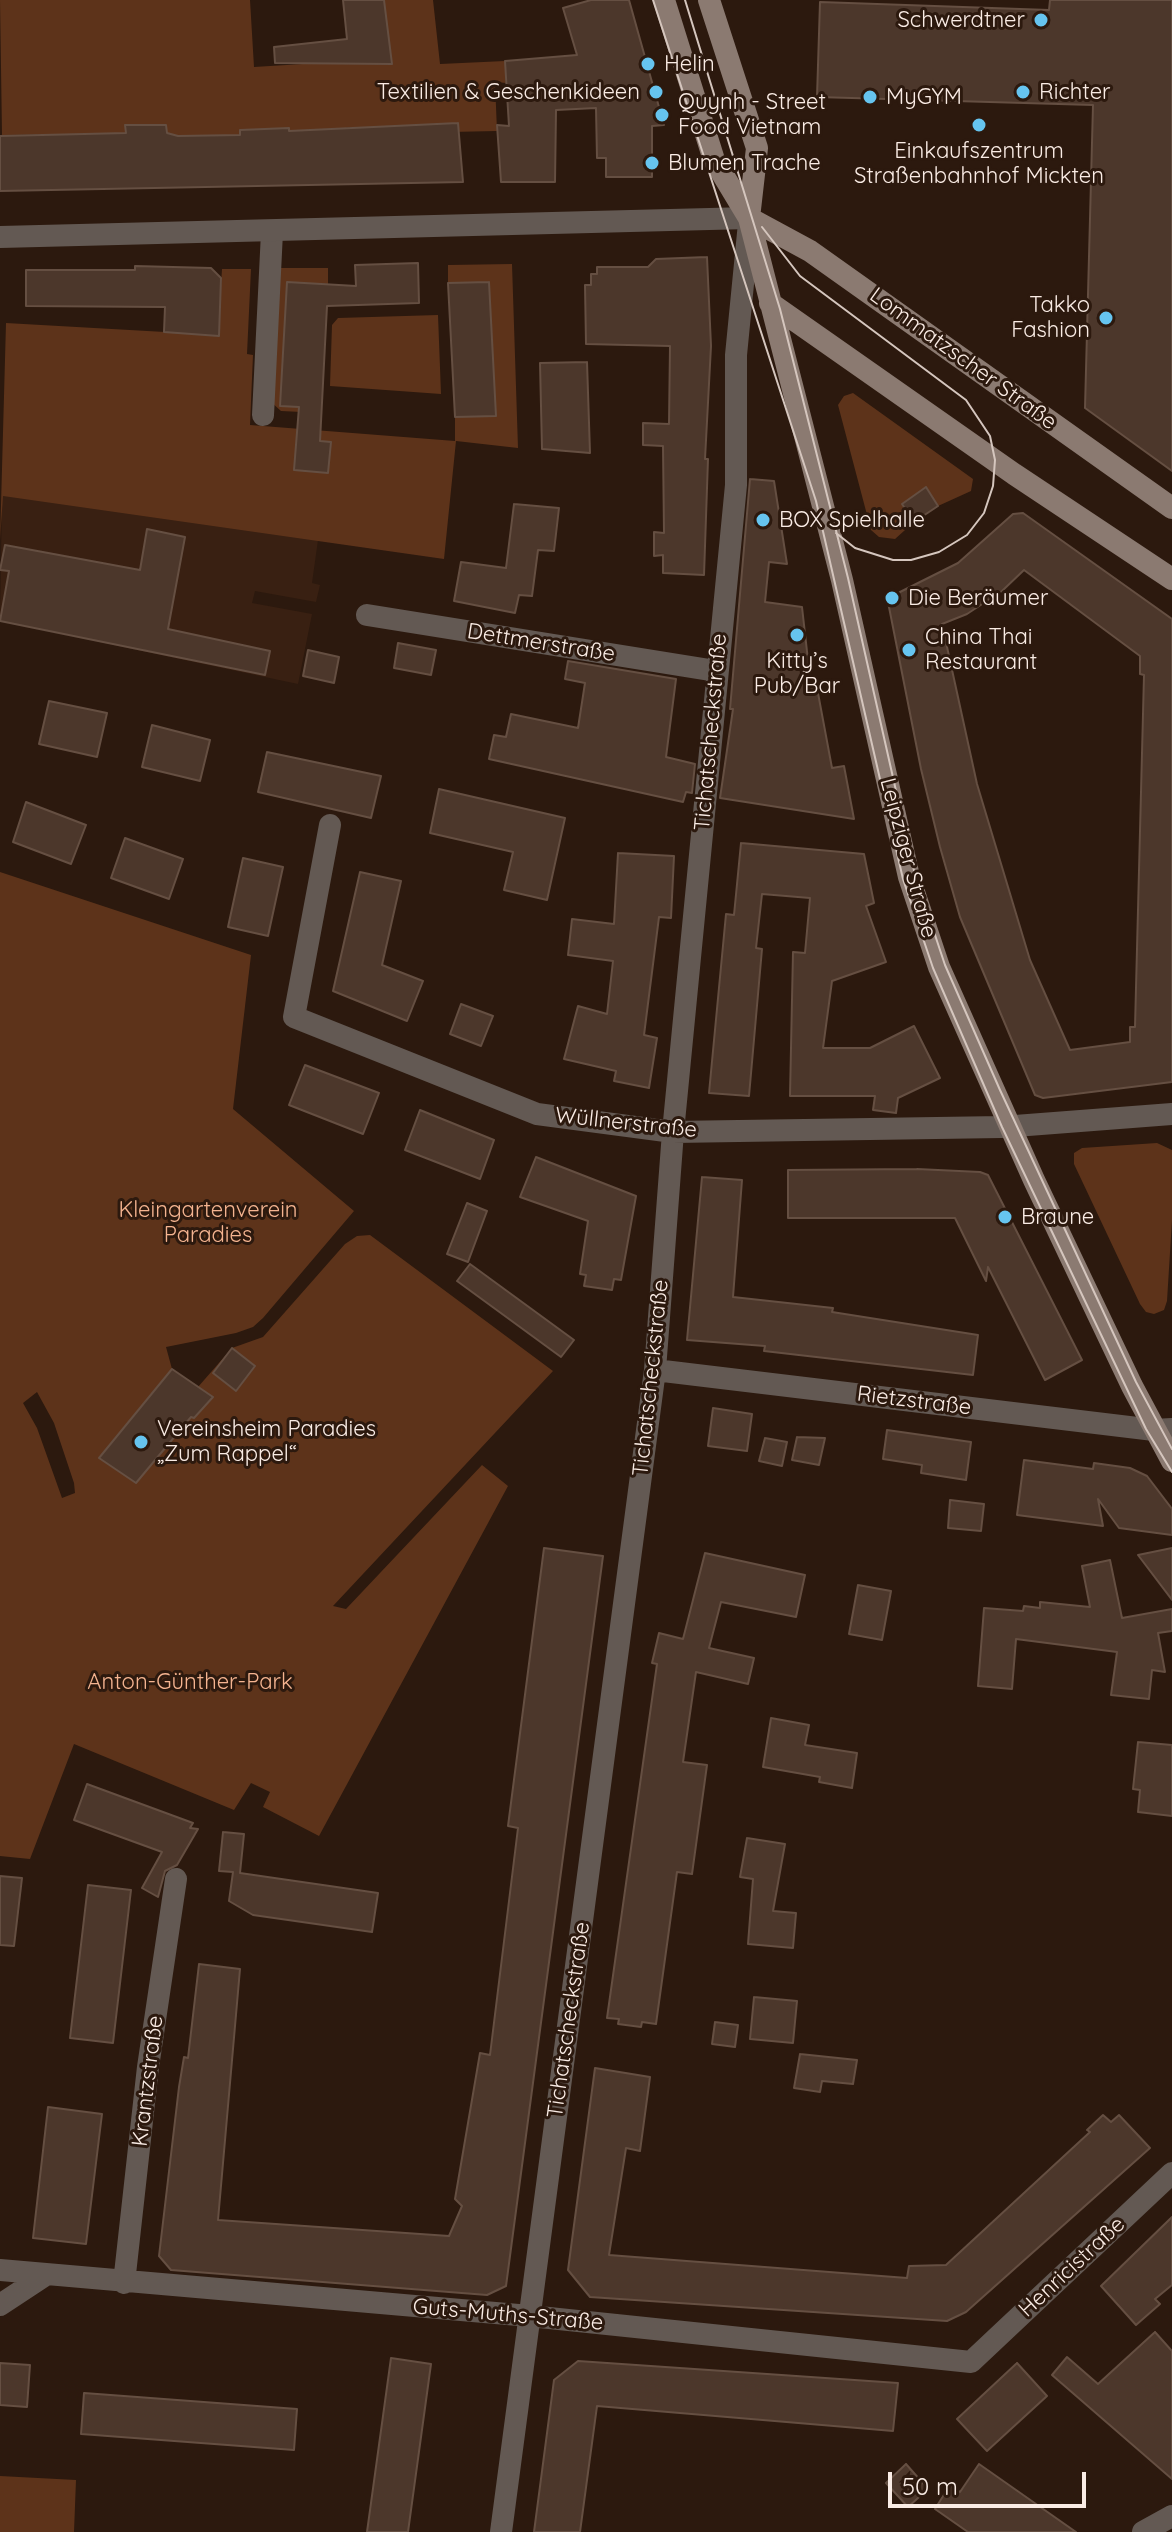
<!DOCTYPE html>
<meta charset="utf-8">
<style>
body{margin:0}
#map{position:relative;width:1172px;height:2532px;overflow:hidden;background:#2c190e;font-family:Quicksand,sans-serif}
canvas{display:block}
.scale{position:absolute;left:888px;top:2472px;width:198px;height:36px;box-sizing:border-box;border:4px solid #faece5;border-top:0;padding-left:10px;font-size:24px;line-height:28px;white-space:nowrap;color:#faece5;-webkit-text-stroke:6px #2c190e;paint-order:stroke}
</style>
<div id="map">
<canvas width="1172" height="2532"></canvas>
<div class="scale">50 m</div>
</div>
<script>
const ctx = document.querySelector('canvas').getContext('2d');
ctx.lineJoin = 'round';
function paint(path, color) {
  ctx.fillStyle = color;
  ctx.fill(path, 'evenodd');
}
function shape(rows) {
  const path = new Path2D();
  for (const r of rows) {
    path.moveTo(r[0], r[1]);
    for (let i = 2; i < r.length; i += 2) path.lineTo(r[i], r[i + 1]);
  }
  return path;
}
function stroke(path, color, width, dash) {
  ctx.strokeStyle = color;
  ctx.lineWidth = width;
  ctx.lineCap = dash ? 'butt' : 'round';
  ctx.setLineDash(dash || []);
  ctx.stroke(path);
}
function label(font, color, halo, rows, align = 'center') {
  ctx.font = font + ' Quicksand,sans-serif';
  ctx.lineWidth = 6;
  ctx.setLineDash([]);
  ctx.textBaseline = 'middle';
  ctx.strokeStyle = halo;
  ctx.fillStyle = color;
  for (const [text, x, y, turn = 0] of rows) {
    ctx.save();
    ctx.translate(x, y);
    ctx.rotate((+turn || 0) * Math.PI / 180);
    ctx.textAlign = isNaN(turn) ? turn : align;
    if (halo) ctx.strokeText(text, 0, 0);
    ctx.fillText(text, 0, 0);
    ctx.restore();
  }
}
paint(shape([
 [2,495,318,540,312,583,320,585,316,602,255,591,252,603,312,614,298,684,0,621]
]), '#392012');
paint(shape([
 [0,0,250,0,254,67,319,63,392,64,384,0,433,0,440,64,505,61,506,83,495,82,497,131,356,134,355,127,289,134,288,128,240,130,240,135,178,136,167,133,166,125,125,125,125,133,113,134,2,135],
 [512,264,518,448,456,441,444,559,3,496,0,541,6,323,218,335,222,269,251,269,247,354,253,355,250,425,455,441,455,417,496,415,489,283,448,283,448,265],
 [279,268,328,268,328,284,287,282,280,406,322,409,322,413,281,411,271,402],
 [438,315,441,394,330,386,332,325,338,318],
 [853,393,973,479,971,491,938,506,925,488,902,504,914,522,895,539,879,537,871,530,838,405,844,396],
 [0,872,251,955,233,1109,354,1211,263,1318,253,1327,236,1333,166,1347,172,1369,198,1387,232,1348,263,1337,345,1244,357,1236,370,1235,553,1371,333,1606,346,1609,482,1465,508,1486,319,1836,263,1807,270,1792,251,1783,234,1810,74,1744,30,1859,0,1856],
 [37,1392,54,1423,74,1483,75,1493,62,1498,37,1428,23,1403],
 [1157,1143,1172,1150,1172,1220,1167,1301,1164,1310,1154,1314,1146,1312,1140,1304,1074,1164,1074,1153,1082,1148],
 [0,2476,76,2480,74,2532,0,2532]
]), '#5d331a');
const building = shape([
 [343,0,384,0,392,64,275,63,274,47,347,39,343,0],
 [591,0,629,0,664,125,652,126,652,177,606,177,606,158,597,158,596,108,556,110,555,182,501,182,497,125,509,126,505,61,577,55,563,8,591,0],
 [1050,0,1172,0,1172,471,1085,408,1093,105,817,97,820,2,1049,10,1050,0],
 [458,123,463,182,0,191,0,136,126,133,125,125,166,125,167,133,178,136,240,135,240,130,289,128,289,131,458,123],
 [707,257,711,346,705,459,708,459,704,575,663,573,663,555,654,556,654,532,664,533,663,446,643,445,643,423,669,424,670,346,586,344,585,285,591,285,591,274,597,274,597,267,648,267,656,259,707,257],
 [418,263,419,303,327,306,320,441,331,442,328,473,294,470,299,407,280,406,287,282,356,286,355,265,418,263],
 [135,266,211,268,221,278,219,336,164,332,165,307,26,306,26,270,135,270,135,266],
 [489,282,496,416,455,417,448,283,489,282],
 [587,362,590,453,542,449,540,363,587,362],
 [750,479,774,481,787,564,769,562,765,602,802,607,810,678,815,677,832,768,844,766,854,819,720,798,733,709,730,709,750,479],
 [926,487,938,506,914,522,902,504,926,487],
 [514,504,559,508,554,551,538,550,532,596,519,595,515,613,454,601,461,562,506,568,514,504],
 [1023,513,1172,619,1172,1082,1043,1098,1035,1095,960,917,940,847,921,769,888,602,894,595,958,563,1013,514,1023,513],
 [1024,570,1140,656,1140,674,1144,675,1135,1027,1130,1027,1130,1042,1070,1050,1030,960,977,784,942,624,967,614,1002,591,1024,570],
 [147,529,185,537,168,629,270,651,265,675,0,621,9,571,0,570,5,545,140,570,147,529],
 [398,643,436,650,431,675,394,668,398,643],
 [308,650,339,657,334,683,303,676,308,650],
 [568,661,676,679,666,757,695,764,692,793,686,792,683,802,489,759,494,735,506,737,511,714,578,728,585,683,565,679,568,661],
 [49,701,107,713,97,757,39,744,49,701],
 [152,725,210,740,200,781,142,767,152,725],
 [267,752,381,776,371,818,258,792,267,752],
 [439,789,565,818,547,900,504,890,513,852,430,833,439,789],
 [26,802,86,825,71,864,13,842,26,802],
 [125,838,183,859,169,899,111,878,125,838],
 [741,843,864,854,874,903,866,906,886,962,832,981,823,1048,870,1048,914,1026,940,1078,898,1098,896,1113,873,1110,875,1096,790,1096,793,952,805,953,810,898,762,894,756,948,762,949,749,1096,709,1093,726,914,734,915,741,843],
 [618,853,674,856,671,918,659,917,644,1035,657,1038,649,1088,614,1081,616,1071,564,1059,578,1006,607,1014,613,961,568,955,572,919,614,924,618,853],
 [243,858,283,867,268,936,228,927,243,858],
 [360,872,401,881,382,965,423,981,407,1021,333,991,360,872],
 [461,1004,493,1016,481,1046,450,1034,461,1004],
 [305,1065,379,1093,363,1134,289,1105,305,1065],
 [420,1110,494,1140,480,1179,405,1150,420,1110],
 [536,1157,636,1196,621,1280,614,1279,612,1290,584,1286,586,1275,580,1274,588,1221,520,1197,536,1157],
 [917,1169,980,1172,988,1175,1082,1360,1045,1380,988,1267,986,1281,955,1218,788,1218,788,1170,917,1169],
 [702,1177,742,1180,733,1297,833,1308,832,1312,978,1335,973,1375,764,1351,765,1346,687,1340,702,1177],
 [467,1203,487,1211,468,1262,447,1254,467,1203],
 [470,1264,574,1340,561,1357,457,1281,470,1264],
 [232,1348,255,1366,236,1391,213,1373,232,1348],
 [172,1369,213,1397,194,1418,191,1417,136,1483,99,1458,172,1369],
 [713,1408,752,1414,747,1451,708,1446,713,1408],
 [887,1430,971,1442,966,1480,921,1473,922,1465,883,1459,887,1430],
 [797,1437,825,1438,819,1465,792,1460,797,1437],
 [765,1438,787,1442,782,1466,759,1461,765,1438],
 [1024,1460,1093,1469,1094,1463,1130,1468,1147,1476,1172,1509,1172,1535,1119,1528,1098,1499,1103,1526,1017,1515,1024,1460],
 [950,1500,984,1504,981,1531,948,1528,950,1500],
 [544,1548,603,1556,506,2286,487,2295,171,2270,159,2256,179,2087,184,2057,188,2058,199,1964,240,1969,218,2220,449,2236,462,2206,455,2199,480,2053,490,2055,518,1828,508,1826,544,1548],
 [1172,1548,1172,1600,1138,1555,1172,1548],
 [705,1553,805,1575,796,1617,721,1602,709,1648,754,1658,748,1684,696,1672,683,1762,707,1765,692,1874,677,1872,656,2024,642,2022,641,2027,618,2024,619,2019,607,2018,657,1664,652,1663,659,1633,683,1639,705,1553],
 [1110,1560,1122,1618,1172,1609,1172,1631,1158,1633,1165,1672,1152,1670,1149,1699,1111,1695,1117,1652,1016,1639,1012,1689,978,1686,984,1608,1023,1611,1024,1606,1040,1608,1040,1602,1090,1607,1082,1566,1110,1560],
 [858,1585,891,1591,882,1640,849,1634,858,1585],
 [771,1718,809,1725,805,1745,857,1753,852,1788,819,1782,820,1777,763,1767,771,1718],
 [1138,1742,1172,1745,1172,1816,1138,1812,1140,1790,1133,1789,1138,1742],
 [87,1784,193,1823,190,1828,198,1829,177,1865,165,1871,158,1897,142,1888,162,1852,74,1820,87,1784],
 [223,1832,244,1834,240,1873,378,1893,372,1932,253,1915,229,1901,233,1872,219,1871,223,1832],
 [747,1838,785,1844,773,1911,796,1913,793,1948,748,1944,753,1879,740,1877,747,1838],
 [0,1876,22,1878,14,1946,0,1945,0,1876],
 [88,1885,131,1890,113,2043,70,2038,88,1885],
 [754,1997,797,2001,793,2043,750,2039,754,1997],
 [715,2022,738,2025,735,2047,712,2044,715,2022],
 [800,2054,857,2060,853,2084,822,2081,820,2092,794,2088,800,2054],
 [595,2068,650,2077,640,2151,626,2148,609,2255,907,2278,909,2266,946,2265,1090,2132,1087,2130,1103,2115,1111,2122,1119,2115,1150,2148,966,2312,947,2321,590,2297,568,2270,595,2068],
 [48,2107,102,2114,86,2244,33,2238,48,2107],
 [1172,2217,1172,2285,1155,2299,1160,2304,1136,2325,1101,2286,1172,2217],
 [1155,2332,1172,2351,1172,2479,1052,2375,1067,2357,1098,2384,1155,2332],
 [391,2358,431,2364,408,2532,367,2532,391,2358],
 [578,2361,898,2383,893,2431,597,2406,580,2532,534,2532,554,2380,578,2361],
 [0,2363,30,2365,27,2407,0,2405,0,2363],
 [1017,2363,1047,2396,987,2451,957,2419,1017,2363],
 [84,2393,297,2409,294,2450,81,2434,84,2393],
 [906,2464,928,2489,908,2507,886,2483,906,2464],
 [979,2464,1076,2532,968,2532,935,2509,950,2485,960,2492,979,2464]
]);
paint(building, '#4c372b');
stroke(building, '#654f42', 2);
stroke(shape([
 [263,415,272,232],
 [367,615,716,671],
 [330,825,294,1017,537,1114,673,1132,1002,1127,1172,1114],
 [655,1370,1154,1430,1172,1429],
 [0,2270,530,2316,971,2362,1172,2173],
 [124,2283,148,2067,176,1879],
 [0,2305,44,2276],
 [501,2532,655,1370,673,1132,736,485,736,355,749,223],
 [1143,2532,1172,2516]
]), '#635953', 22);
stroke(shape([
 [0,237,749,218]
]), '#635953', 22);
stroke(shape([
 [664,0,714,160,749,218,842,580,909,877,939,967,1034,1180,1132,1386,1172,1461],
 [709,0,757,148,749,218],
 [749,218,810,251,1172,508],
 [770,303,1014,474,1172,579]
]), '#8b7a71', 22);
stroke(shape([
 [653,0,816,501,903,879,933,968,1002,1127,1146,1429,1172,1472],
 [685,0,780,309,848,578,915,875,945,965,1000,1090,1136,1382,1172,1449],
 [762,227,800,276,966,400,990,436,995,460,993,486,984,513,967,535,939,552,911,560,893,560,855,548,836,533]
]), '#d5c6be', 2);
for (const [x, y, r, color] of [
 [1041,20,8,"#66c4ef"],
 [648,64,8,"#66c4ef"],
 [656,92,8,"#66c4ef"],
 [1023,92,8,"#66c4ef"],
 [870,97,8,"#66c4ef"],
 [662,115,8,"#66c4ef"],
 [979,125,8,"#66c4ef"],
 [652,163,8,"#66c4ef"],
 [1106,318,8,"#66c4ef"],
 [763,520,8,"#66c4ef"],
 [892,598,8,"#66c4ef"],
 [797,635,8,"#66c4ef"],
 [909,650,8,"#66c4ef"],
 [1005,1217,8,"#66c4ef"],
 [141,1442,8,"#66c4ef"]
]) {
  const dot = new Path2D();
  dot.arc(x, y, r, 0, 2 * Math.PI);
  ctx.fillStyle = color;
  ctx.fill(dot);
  stroke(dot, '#2c190e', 3);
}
label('22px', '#faece5', '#2c190e', [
 ["Schwerdtner",1025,20,"right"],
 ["Helin",664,64],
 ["Textilien & Geschenkideen",640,92,"right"],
 ["Richter",1039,92],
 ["MyGYM",886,97],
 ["Quynh - Street",678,102],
 ["Food Vietnam",678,127],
 ["Einkaufszentrum",979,151,"center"],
 ["Straßenbahnhof Mickten",979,176,"center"],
 ["Blumen Trache",668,163],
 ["Takko",1090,305,"right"],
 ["Fashion",1090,330,"right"],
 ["BOX Spielhalle",779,520],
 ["Die Beräumer",908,598],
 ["China Thai",925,637],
 ["Restaurant",925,662],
 ["Kitty’s",797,661,"center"],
 ["Pub/Bar",797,686,"center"],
 ["Braune",1021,1217],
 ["Vereinsheim Paradies",157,1429],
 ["„Zum Rappel“",157,1454]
], 'left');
label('22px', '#faece5', '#2c190e', [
 ["Lommatzscher Straße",963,359,36],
 ["Dettmerstraße",541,643,9],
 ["Tichatscheckstraße",711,732,-85],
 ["Leipziger Straße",908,858,75],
 ["Wüllnerstraße",626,1123,6],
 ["Tichatscheckstraße",651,1378,-84],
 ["Rietzstraße",914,1401,7],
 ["Tichatscheckstraße",569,2020,-82],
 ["Krantzstraße",148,2081,-83],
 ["Henricistraße",1072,2267,-43],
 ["Guts-Muths-Straße",508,2315,5]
]);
label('22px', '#f5b490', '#2c190e', [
 ["Kleingartenverein",208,1210],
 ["Paradies",208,1235],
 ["Anton-Günther-Park",190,1682]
]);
</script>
